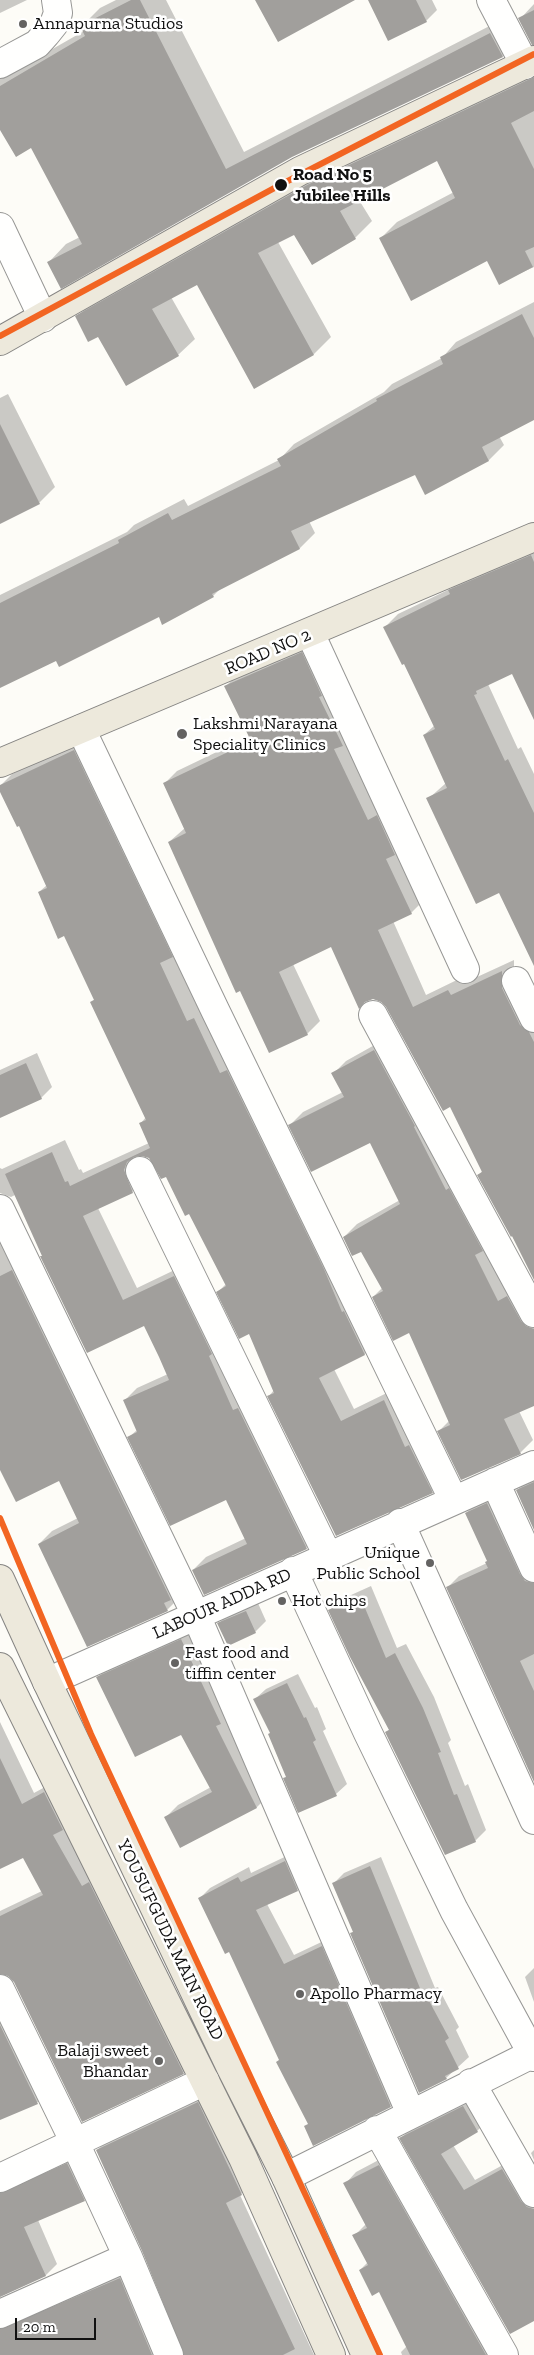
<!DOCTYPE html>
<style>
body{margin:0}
#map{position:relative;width:534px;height:2355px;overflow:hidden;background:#fdfcf7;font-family:"Zilla Slab",serif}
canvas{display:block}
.scale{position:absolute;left:15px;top:2318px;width:81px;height:22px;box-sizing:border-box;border:2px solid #111;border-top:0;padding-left:6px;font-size:15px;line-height:18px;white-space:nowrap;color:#111;-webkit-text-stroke:4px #fff;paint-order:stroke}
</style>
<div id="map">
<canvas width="534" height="2355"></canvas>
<div class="scale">20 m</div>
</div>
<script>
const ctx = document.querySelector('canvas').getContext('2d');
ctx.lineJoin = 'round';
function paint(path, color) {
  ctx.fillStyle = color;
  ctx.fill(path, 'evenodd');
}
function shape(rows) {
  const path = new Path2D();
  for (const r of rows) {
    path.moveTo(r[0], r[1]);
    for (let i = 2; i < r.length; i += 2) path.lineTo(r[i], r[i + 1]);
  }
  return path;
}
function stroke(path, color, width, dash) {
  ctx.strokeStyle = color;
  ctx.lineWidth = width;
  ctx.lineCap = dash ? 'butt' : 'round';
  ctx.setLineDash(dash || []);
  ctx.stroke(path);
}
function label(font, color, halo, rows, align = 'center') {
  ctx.font = font + ' "Zilla Slab",serif';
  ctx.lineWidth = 5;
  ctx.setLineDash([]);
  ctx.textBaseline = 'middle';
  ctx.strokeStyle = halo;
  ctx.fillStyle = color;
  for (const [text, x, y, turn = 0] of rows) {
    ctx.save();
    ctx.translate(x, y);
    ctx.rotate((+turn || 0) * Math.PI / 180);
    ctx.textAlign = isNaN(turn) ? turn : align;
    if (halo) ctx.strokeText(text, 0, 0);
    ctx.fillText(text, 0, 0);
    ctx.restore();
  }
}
paint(shape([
 [0,0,27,0,0,13],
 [116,0,166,0,244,152,509,16,520,38,503,56,292,156,49,262,66,244,80,237,31,146,0,127,0,79,84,31,82,26,100,8],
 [370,0,432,0,437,10,426,21],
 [534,4,534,44,520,19],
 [534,69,534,267,499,283,487,259,381,238,397,222,454,192,437,159,359,200,372,221,355,238,312,264,294,233,278,242,331,337,314,354,254,387,198,284,171,297,195,339,178,355,98,335,77,317,94,300,325,168],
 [534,302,534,419,499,436,504,445,489,460,426,493,416,473,309,521,315,533,300,548,222,587,213,596,159,616,57,660,0,687,0,595,127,532,134,525,184,499,188,506,279,460,294,444,384,392,392,384,442,358,456,342],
 [8,394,55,487,39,503,0,523,0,398],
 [534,547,534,717,513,672,488,684,518,749,521,747,534,774,534,940,500,891,428,799,446,783,424,735,435,725,405,662,385,627,398,614,452,588,462,578],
 [315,640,424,900,411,913,393,921,426,995,461,978,464,983,514,960,514,974,534,1013,534,1276,479,1175,483,1170,451,1105,387,1006,381,1000,373,998,332,945,293,964,320,1021,307,1034,169,842,185,828,164,784,177,771,250,736,226,686,239,673],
 [87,738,378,1341,365,1354,334,1369,354,1409,397,1388,445,1479,432,1492,269,1396,274,1390,250,1332,218,1292,226,1284,190,1212,167,1175,150,1157,137,1155,145,1179,132,1192,98,1208,137,1288,187,1264,319,1535,306,1548,193,1570,206,1557,246,1538,227,1498,129,1437,137,1430,124,1401,137,1388,168,1374,145,1324,43,1255,15,1195,11,1197,0,1193,0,1168,2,1169,65,1140,79,1170,81,1169,83,1173,149,1143,141,1123,146,1117,91,1002,95,999,65,935,39,892,47,885,20,825,0,789,0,786,12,774],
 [387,1038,534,1306,534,1404,519,1411,533,1440,520,1453,439,1431,449,1421,409,1331,373,1297,382,1288,361,1250,344,1237,357,1224,400,1200,370,1142,290,1125,303,1112,343,1092,333,1074,346,1061],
 [37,1053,52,1087,41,1098,0,1116,0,1070],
 [0,1233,180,1597,167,1610,39,1544,52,1531,78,1518,59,1479,0,1467],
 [534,1477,534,1527,517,1490],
 [499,1492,534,1566,534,1779,448,1587,459,1576,487,1563,488,1560,466,1513,478,1502],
 [371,1586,397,1648,406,1644,434,1697,451,1740,448,1743,465,1786,468,1784,486,1830,475,1841,386,1732,390,1729,330,1610,340,1600],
 [257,1601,266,1621,255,1632,229,1644,219,1623,230,1613],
 [193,1628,269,1795,257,1807,181,1847,166,1817,178,1805,211,1787,182,1734,98,1677,110,1665],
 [298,1674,315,1708,317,1707,326,1729,323,1731,347,1784,336,1794,299,1812,271,1733,255,1699,266,1689],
 [0,1722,34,1793,56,1781,195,2061,183,2073,15,1981,9,1975,0,1972,0,1911,42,1891,23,1856,0,1867],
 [295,1852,307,1880,297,1890,267,1904,294,1955,332,1937,400,2096,390,2106,309,2123,230,1950,200,1898,210,1888,249,1867,251,1873],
 [381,1857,435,1988,438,1987,459,2027,456,2030,469,2057,446,2078,352,1933,354,1931,334,1883,344,1873],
 [534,1968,534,2002,525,1977],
 [0,1989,49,2091,38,2102,0,2118],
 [210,2091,253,2182,240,2195,314,2355,185,2355,143,2250,97,2150,109,2139],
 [474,2096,488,2120,477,2131,453,2145,475,2180,514,2159,534,2192,534,2319,401,2138,412,2127],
 [534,2150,534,2160,531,2153],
 [79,2153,96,2188,84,2200,38,2220,57,2264,46,2275,0,2296,0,2181],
 [390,2154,505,2355,402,2355,401,2352,407,2346,379,2290,360,2270,368,2262,354,2236,366,2224,345,2184,356,2172],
 [132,2267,171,2355,0,2355,0,2312]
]), '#0003');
paint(shape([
 [131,0,140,0,226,169,490,33,503,57,292,157,61,289,47,262,82,244,31,148,16,157,0,130,0,86,85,36,80,26],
 [255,0,355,0,278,42],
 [368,0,416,0,427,22,388,41],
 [534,10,534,45,532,45,518,18],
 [534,77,534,111,511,123,534,169,534,247,525,251,533,267,499,285,487,261,411,301,379,238,455,198,437,161,340,211,356,239,312,265,294,235,258,253,314,355,254,389,197,285,152,309,179,356,126,386,98,337,88,342,75,316,307,185],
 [522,314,534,338,534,420,482,447,489,461,425,495,415,475,291,531,300,549,212,594,214,597,162,625,159,617,59,667,56,661,0,688,0,603,119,543,118,540,168,513,172,520,281,466,277,459,377,401,376,399,443,364,440,357],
 [0,424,40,504,0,524],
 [531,555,534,562,534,720,512,674,476,691,477,694,474,695,505,761,508,759,534,813,534,966,499,893,476,904,426,798,447,788,423,735,435,729,404,664,402,665,383,627,450,594,448,590],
 [302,652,322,696,319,697,343,746,334,749,368,820,377,815,395,855,386,859,412,914,378,930,413,1007,448,990,451,995,502,971,502,988,520,1025,529,1032,534,1042,534,1280,512,1236,511,1237,477,1175,482,1172,450,1107,443,1111,386,1007,381,1002,373,999,365,1002,359,1009,331,947,279,972,308,1035,269,1053,240,991,236,993,168,842,186,833,163,783,251,741,224,686],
 [74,750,173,957,160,963,187,1021,194,1018,220,1073,227,1070,324,1269,342,1312,344,1311,365,1355,319,1378,341,1421,384,1400,405,1447,409,1445,433,1493,336,1536,267,1396,274,1393,249,1334,239,1339,216,1292,226,1286,189,1214,185,1216,166,1177,161,1179,149,1158,142,1156,134,1157,127,1162,124,1170,133,1193,83,1216,123,1300,174,1276,212,1354,209,1356,233,1410,238,1408,307,1549,204,1595,192,1570,247,1544,226,1500,170,1526,127,1437,137,1432,123,1400,169,1380,159,1357,144,1326,87,1353,40,1256,42,1256,5,1174,52,1152,65,1182,68,1181,70,1186,150,1148,139,1123,146,1120,90,1002,94,1000,64,936,58,939,38,892,47,888,19,826,17,827,0,792,0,785],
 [374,1050,415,1126,414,1127,446,1190,449,1188,483,1251,475,1255,498,1301,507,1296,521,1321,526,1326,534,1329,534,1406,504,1419,521,1454,461,1480,437,1431,450,1425,409,1333,393,1341,372,1297,383,1291,361,1252,352,1256,343,1237,400,1204,370,1143,311,1172,288,1125,344,1097,331,1073],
 [26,1063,42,1099,0,1118,0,1075],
 [12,1270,171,1600,164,1603,168,1611,87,1647,38,1544,79,1523,59,1481,16,1502,0,1470,0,1276],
 [534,1482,534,1530,516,1490],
 [487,1503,520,1574,525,1581,534,1583,534,1654,520,1661,534,1691,534,1782,446,1587,488,1568,485,1562,487,1561,465,1513],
 [360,1596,386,1658,395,1653,423,1708,441,1752,438,1753,454,1795,457,1794,476,1842,445,1855,385,1732,389,1730,350,1657,328,1610],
 [246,1611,256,1633,228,1646,217,1623],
 [181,1639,221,1724,216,1726,257,1808,180,1848,164,1817,212,1792,181,1735,135,1757,96,1677],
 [287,1683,304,1718,306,1717,316,1740,313,1742,337,1796,298,1813,283,1778,286,1777,268,1734,270,1733,253,1699],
 [0,1758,22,1804,44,1792,63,1830,53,1835,82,1886,89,1882,184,2074,82,2122,14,1982,8,1976,0,1974,0,1916,43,1895,23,1858,0,1869],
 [285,1861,298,1891,256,1910,284,1964,322,1946,391,2107,313,2146,304,2126,308,2124,276,2062,279,2060,229,1952,225,1954,198,1898,238,1877,241,1882],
 [370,1866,424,1998,427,1997,449,2038,445,2041,459,2069,445,2076,447,2079,419,2093,350,1933,353,1932,332,1883],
 [0,2025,38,2104,0,2120],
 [198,2102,242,2195,226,2203,295,2349,283,2355,184,2355,142,2251,96,2150],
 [463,2106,478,2132,441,2154,464,2190,502,2169,521,2201,527,2207,534,2209,534,2321,510,2334,399,2138],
 [67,2163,85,2201,24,2227,46,2276,0,2297,0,2193],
 [379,2165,486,2355,410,2355,379,2292,372,2296,359,2270,368,2265,352,2235,367,2228,343,2183],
 [120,2278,152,2355,0,2355,0,2329]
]), '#a19f9c');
const minor = shape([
 [491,0,525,65],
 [0,64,37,44,46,34,54,24,58,13,56,0],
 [0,227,43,318],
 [310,633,465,969],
 [81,729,215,1010,453,1499],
 [516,981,534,1018],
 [373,1015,534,1313],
 [140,1171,328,1556],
 [0,1209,196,1615,411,2114],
 [495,1482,534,1568],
 [400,1523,534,1820],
 [293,1571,368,1733,454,1910,534,2057],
 [47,1682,534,1465],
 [0,1989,75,2143,128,2257,169,2355],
 [471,2083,534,2193],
 [377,2130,504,2355],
 [286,2177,534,2053],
 [0,2178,205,2081],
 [0,2314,128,2257]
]);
const major = shape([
 [0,341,300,171,534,60],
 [0,763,534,537],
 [0,1579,47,1682,231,2068,286,2177,366,2355],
 [0,1667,243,2158,331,2355]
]);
stroke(minor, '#979795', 30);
stroke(major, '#858482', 30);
stroke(minor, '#fffffe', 28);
stroke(major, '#ede9dc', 28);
stroke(shape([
 [0,336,280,185,534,54],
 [0,1518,91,1734,380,2355]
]), '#f26522', 6);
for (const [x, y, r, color] of [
 [23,24,5,"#646362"],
 [281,185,7,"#111"],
 [182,734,6,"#646362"],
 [430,1563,5,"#646362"],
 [282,1601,5,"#646362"],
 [175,1663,5,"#646362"],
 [300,1994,5,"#646362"],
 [159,2061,5,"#646362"]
]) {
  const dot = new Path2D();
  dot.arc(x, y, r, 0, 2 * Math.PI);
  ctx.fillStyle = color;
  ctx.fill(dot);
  stroke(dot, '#fff', 2);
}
label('18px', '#111', '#fff', [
 ["Annapurna Studios",33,24],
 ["Lakshmi Narayana",193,724],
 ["Speciality Clinics",193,745],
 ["Unique",420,1553,"right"],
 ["Public School",420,1574,"right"],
 ["Hot chips",292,1601],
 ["Fast food and",185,1653],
 ["tiffin center",185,1674],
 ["Apollo Pharmacy",310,1994],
 ["Balaji sweet",149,2051,"right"],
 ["Bhandar",149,2072,"right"]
], 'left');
label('bold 18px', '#111', '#fff', [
 ["Road No 5",293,175],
 ["Jubilee Hills",293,196]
], 'left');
label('18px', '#111', '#fff', [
 ["ROAD NO 2",268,652,-23],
 ["LABOUR ADDA RD",222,1604,-24],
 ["YOUSUFGUDA MAIN ROAD",170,1940,64]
]);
</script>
